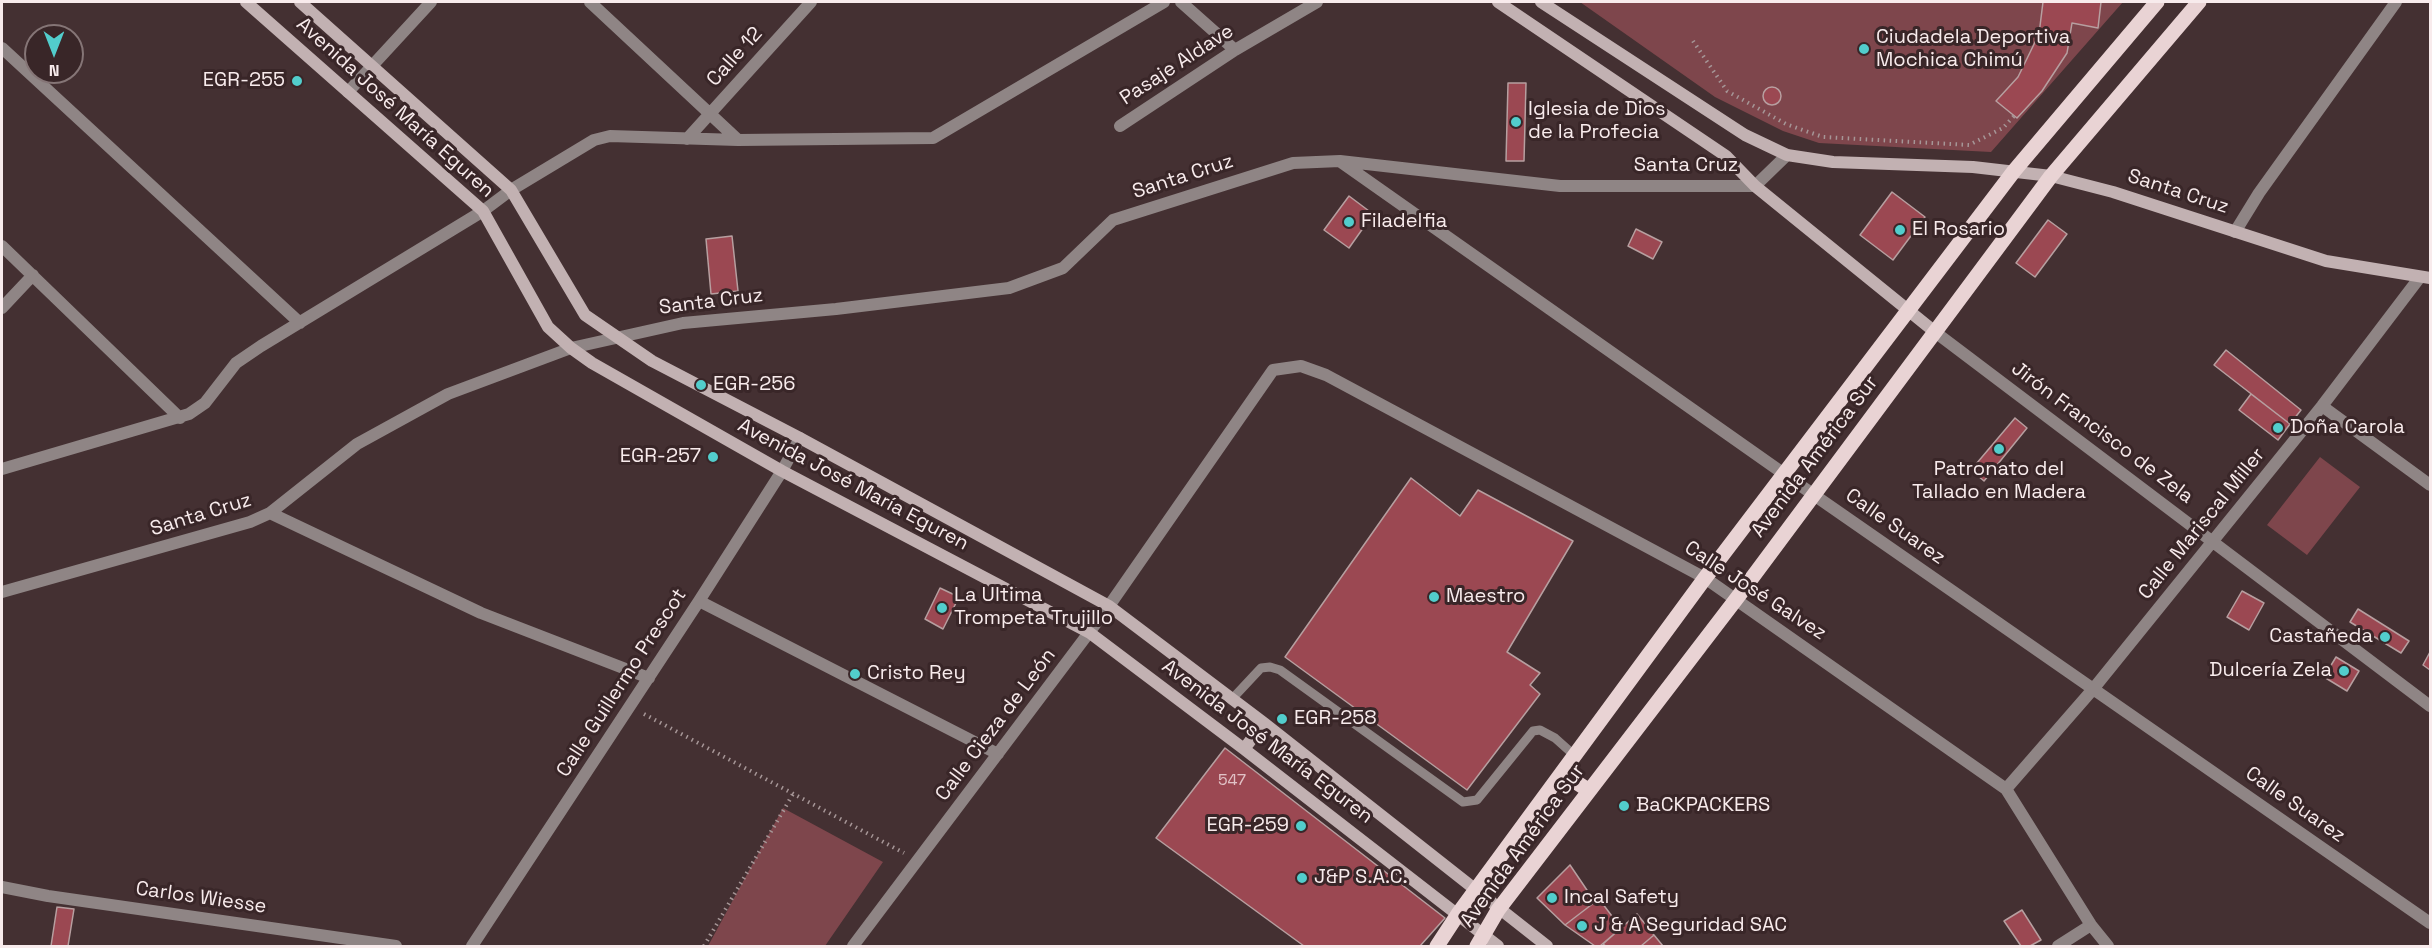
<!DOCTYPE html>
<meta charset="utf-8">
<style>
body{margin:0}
#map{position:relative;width:2432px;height:948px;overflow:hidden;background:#443032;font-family:"Space Grotesk",sans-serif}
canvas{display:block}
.frame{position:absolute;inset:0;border:3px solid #f8ebec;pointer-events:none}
.north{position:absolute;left:24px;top:24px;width:60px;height:60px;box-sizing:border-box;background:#392628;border:2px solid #857576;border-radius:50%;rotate:180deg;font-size:16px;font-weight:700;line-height:24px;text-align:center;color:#f8ebec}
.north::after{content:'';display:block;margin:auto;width:21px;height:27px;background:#52cdcc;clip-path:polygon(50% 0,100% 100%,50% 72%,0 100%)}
</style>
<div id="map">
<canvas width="2432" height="948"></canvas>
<div class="frame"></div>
<div class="north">N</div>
</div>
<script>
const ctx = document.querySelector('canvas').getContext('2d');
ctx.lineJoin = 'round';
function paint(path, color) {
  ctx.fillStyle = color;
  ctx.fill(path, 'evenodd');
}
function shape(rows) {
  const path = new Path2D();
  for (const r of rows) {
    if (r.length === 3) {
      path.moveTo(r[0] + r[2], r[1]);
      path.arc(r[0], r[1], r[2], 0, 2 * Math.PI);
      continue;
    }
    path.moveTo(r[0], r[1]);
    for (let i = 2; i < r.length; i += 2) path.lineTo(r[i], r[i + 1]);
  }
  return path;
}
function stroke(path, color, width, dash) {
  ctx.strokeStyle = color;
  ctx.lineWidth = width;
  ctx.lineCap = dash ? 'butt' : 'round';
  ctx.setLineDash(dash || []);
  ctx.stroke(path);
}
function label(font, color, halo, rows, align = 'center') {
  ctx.font = font + ' "Space Grotesk",sans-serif';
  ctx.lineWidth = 6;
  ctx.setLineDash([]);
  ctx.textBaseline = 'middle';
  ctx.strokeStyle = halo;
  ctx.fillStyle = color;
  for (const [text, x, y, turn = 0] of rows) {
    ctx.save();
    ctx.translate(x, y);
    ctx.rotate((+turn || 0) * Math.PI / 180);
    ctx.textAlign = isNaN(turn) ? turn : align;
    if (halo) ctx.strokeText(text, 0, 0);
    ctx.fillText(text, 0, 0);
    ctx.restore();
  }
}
paint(shape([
 [1580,2,2123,2,1991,152,1819,143,1783,131,1715,97],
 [2320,457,2360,487,2307,555,2267,525],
 [783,808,883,862,825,946,708,946]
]), '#7e464c');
const building = shape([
 [2043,2,2101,2,2098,28,2072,23,2067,53,2042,91,2017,118,1996,101,2018,77,2039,34,2043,2],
 [1508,83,1526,83,1524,161,1506,161,1508,83],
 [1772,96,9],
 [1892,192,1925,217,1893,260,1860,235,1892,192],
 [1349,196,1373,214,1349,248,1324,230,1349,196],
 [2048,220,2067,234,2035,277,2016,263,2048,220],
 [1636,229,1662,242,1653,259,1628,246,1636,229],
 [732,236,738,291,711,294,706,239,732,236],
 [2226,350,2301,410,2290,424,2214,365,2226,350],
 [2251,394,2290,424,2278,440,2239,410,2251,394],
 [2015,418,2027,428,1984,481,1971,470,2015,418],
 [1411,478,1460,516,1478,490,1573,541,1507,652,1540,673,1530,685,1540,694,1467,790,1285,657,1411,478],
 [940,588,959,597,943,629,925,619,940,588],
 [2242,591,2264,603,2249,630,2227,617,2242,591],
 [2358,609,2409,641,2401,653,2350,622,2358,609],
 [2430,652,2430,670,2423,665,2430,652],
 [2336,657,2359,671,2347,691,2324,677,2336,657],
 [1225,748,1445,918,1420,946,1304,946,1156,838,1225,748],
 [1570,865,1595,902,1565,925,1537,898,1570,865],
 [1599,899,1621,928,1600,946,1595,946,1565,925,1599,899],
 [57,907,74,909,68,946,51,946,57,907],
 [2022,910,2041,940,2030,946,2021,946,2004,921,2022,910],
 [1637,914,1654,935,1641,946,1606,946,1603,944,1637,914],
 [1654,935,1663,946,1641,946,1654,935]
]);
paint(building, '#9b4852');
stroke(building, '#b79fa0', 1.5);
stroke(shape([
 [1693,41,1727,91,1786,124,1823,137,1969,145,2003,128,2014,116],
 [644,714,904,853],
 [704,946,793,794]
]), '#a69697', 4, [1.5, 4.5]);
stroke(shape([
 [1232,699,1261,668,1270,667,1280,670,1463,802,1477,800,1533,731,1540,730,1555,738,1574,755]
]), '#8f8585', 9);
stroke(shape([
 [590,2,738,140],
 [1181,2,1235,50],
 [2,48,300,323],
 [348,92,431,2],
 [1120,126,1235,50,1317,2],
 [687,139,811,2],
 [1341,162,1814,495,2430,923],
 [2235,232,2259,193,2396,2],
 [2,246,180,418],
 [2,308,33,275],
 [1935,332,2430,706],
 [2322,406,2430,485],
 [2,469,189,414,205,403,236,363,261,346,483,211,511,190,594,140,610,136,738,140,933,138,1164,2],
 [270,513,481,613,649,678],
 [2,592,250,522,270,513,357,444,448,394,571,348,683,323,836,309,1009,288,1063,268,1113,220,1293,163,1340,161,1560,186,1755,186,1787,155],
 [699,601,998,754],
 [2006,789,2094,688,2322,406,2420,277],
 [2,887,48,896,396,946],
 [472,946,699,601,782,471,800,438],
 [853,946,1109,606,1273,370,1301,366,1326,375,1705,578,2006,789,2091,925,2108,946],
 [2058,946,2091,925]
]), '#8f8585', 12);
stroke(shape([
 [246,2,483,211,548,327,571,348,592,363,782,471,1090,633,1244,749,1498,946],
 [300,2,511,190,585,315,652,361,800,438,1109,606,1264,723,1547,946],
 [1498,2,1726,156,1755,186,1935,332],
 [1541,2,1745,135,1787,155,1833,162,1973,167,2051,176,2113,192,2326,261,2430,278],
 [1244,749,1264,723]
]), '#c2b1b2', 12);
stroke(shape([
 [1562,773,1588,790],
 [1437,946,1458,914,1705,578,2014,171,2157,2],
 [1477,946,1498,910,1737,598,2051,176,2199,2]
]), '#e9d3d4', 15);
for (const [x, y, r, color] of [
 [1864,49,6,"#52cdcc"],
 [297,81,6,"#52cdcc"],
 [1516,122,6,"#52cdcc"],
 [1349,222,6,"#52cdcc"],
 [1900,230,6,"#52cdcc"],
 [701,385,6,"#52cdcc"],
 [2278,428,6,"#52cdcc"],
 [1999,449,6,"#52cdcc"],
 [713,457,6,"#52cdcc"],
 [1434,597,6,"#52cdcc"],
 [942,608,6,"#52cdcc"],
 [2385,637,6,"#52cdcc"],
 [2344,671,6,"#52cdcc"],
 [855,674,6,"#52cdcc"],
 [1282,719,6,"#52cdcc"],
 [1624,806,6,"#52cdcc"],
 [1301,826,6,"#52cdcc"],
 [1302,878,6,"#52cdcc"],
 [1552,898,6,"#52cdcc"],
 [1582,926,6,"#52cdcc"]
]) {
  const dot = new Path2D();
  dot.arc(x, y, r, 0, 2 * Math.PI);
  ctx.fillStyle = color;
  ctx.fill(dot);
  stroke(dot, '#392628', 2);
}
label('16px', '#e1c2c6', null, [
 ["547",1232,781]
]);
label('20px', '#f8ebec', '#392628', [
 ["Ciudadela Deportiva",1876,38],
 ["Mochica Chimú",1876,61],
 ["EGR-255",285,81,"right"],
 ["Iglesia de Dios",1528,110],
 ["de la Profecia",1528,133],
 ["Filadelfia",1361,222],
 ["El Rosario",1912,230],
 ["EGR-256",713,385],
 ["Doña Carola",2290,428],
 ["EGR-257",701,457,"right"],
 ["Patronato del",1999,470,"center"],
 ["Tallado en Madera",1999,493,"center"],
 ["La Ultima",954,596],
 ["Trompeta Trujillo",954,619],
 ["Maestro",1446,597],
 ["Castañeda",2373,637,"right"],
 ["Dulcería Zela",2332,671,"right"],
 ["Cristo Rey",867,674],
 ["EGR-258",1294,719],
 ["BaCKPACKERS",1636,806],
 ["EGR-259",1289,826,"right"],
 ["J&P S.A.C.",1314,878],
 ["Incal Safety",1564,898],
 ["J & A Seguridad SAC",1594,926]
], 'left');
label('20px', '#f8ebec', '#392628', [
 ["Calle 12",735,57,-48],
 ["Pasaje Aldave",1177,65,-33],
 ["Avenida José María Eguren",395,108,42],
 ["Santa Cruz",1686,166],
 ["Santa Cruz",1183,177,-18],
 ["Santa Cruz",2178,192,18],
 ["Santa Cruz",711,302,-7],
 ["Jirón Francisco de Zela",2102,433,37],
 ["Avenida América Sur",1815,457,-53],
 ["Avenida José María Eguren",853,485,28],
 ["Santa Cruz",201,515,-17],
 ["Calle Mariscal Miller",2202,524,-51],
 ["Calle Suarez",1895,527,35],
 ["Calle José Galvez",1755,591,33],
 ["Calle Guillermo Prescot",622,683,-57],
 ["Calle Cieza de León",996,725,-53],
 ["Avenida José María Eguren",1267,742,37],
 ["Calle Suarez",2295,805,35],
 ["Avenida América Sur",1523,846,-54],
 ["Carlos Wiesse",201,898,8]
]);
</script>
